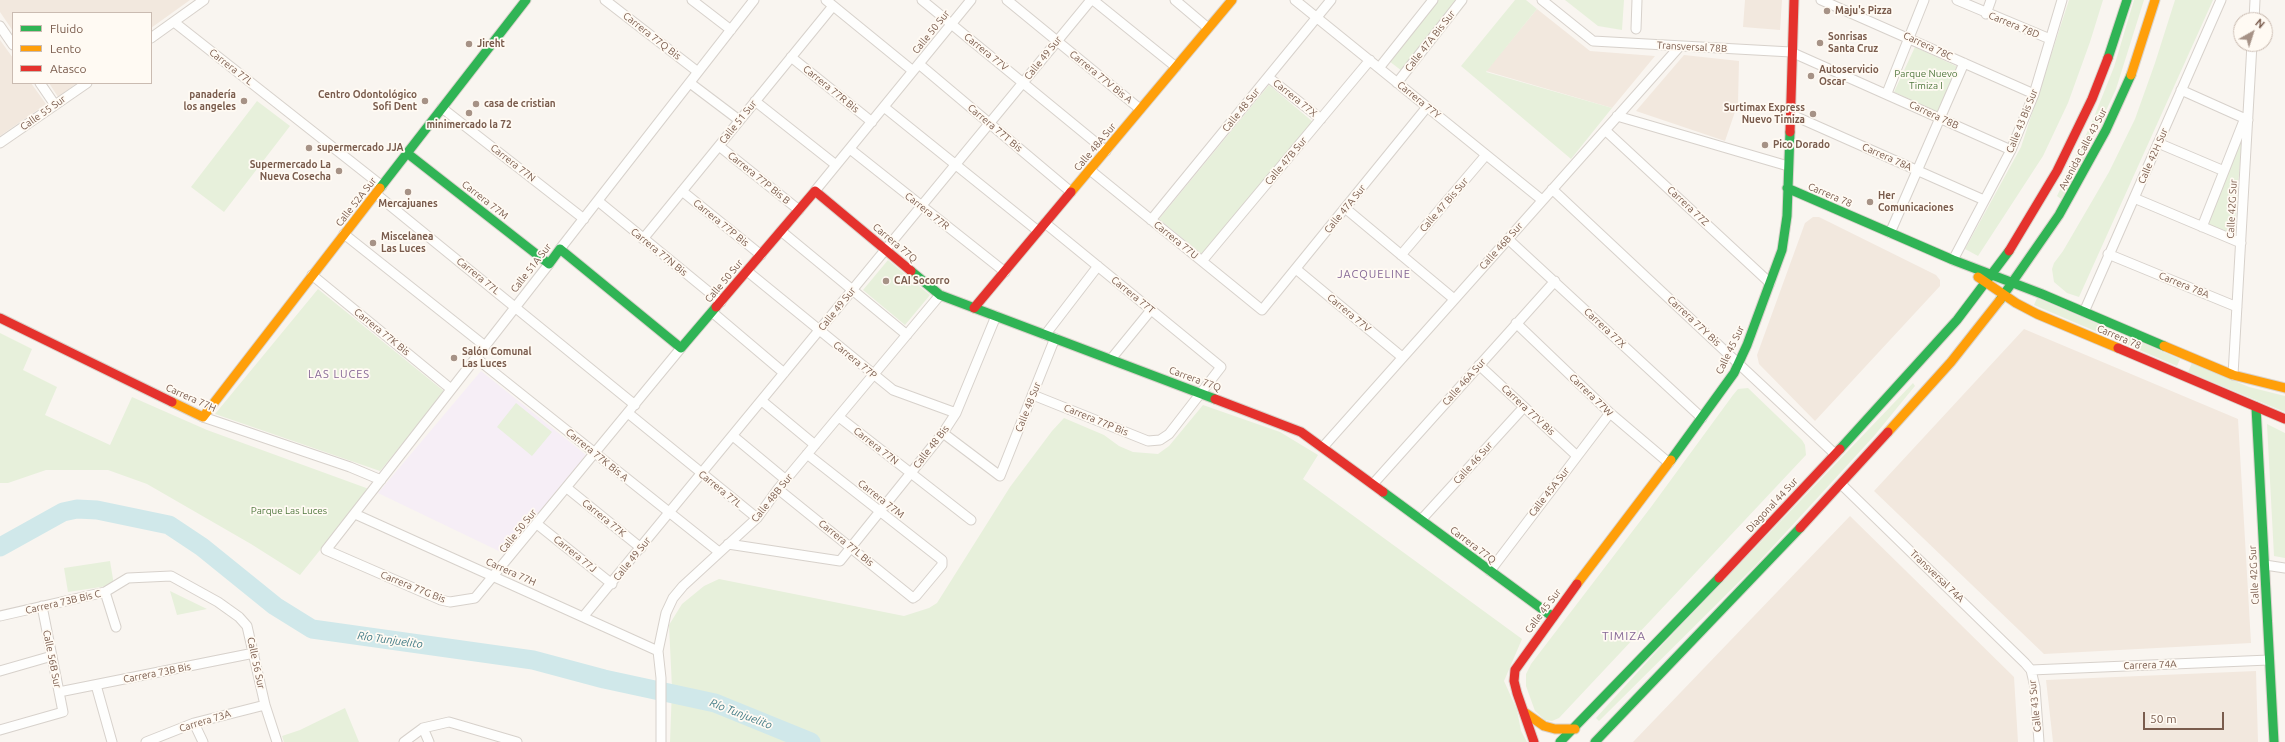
<!DOCTYPE html>
<meta charset="utf-8">
<style>
body{margin:0}
#map{position:relative;width:2285px;height:742px;overflow:hidden;background:#f9f5f0;font-family:Ubuntu,sans-serif}
canvas{display:block}
.legend{position:absolute;left:12px;top:12px;width:140px;height:72px;box-sizing:border-box;background:#fffaf3;border:1px solid #cabbb1;margin:0;padding:5px 7px;list-style:none;font-size:12px;color:#7a5c4d}
.legend li{display:flex;align-items:center;gap:8px;height:20px}
.legend b{width:20px;border:1px solid #cabbb1}
.north{position:absolute;left:2233px;top:12px;width:40px;height:40px;box-sizing:border-box;background:#fffaf3;border:1px solid #cabbb1;border-radius:50%;rotate:39deg;font-size:11px;font-weight:700;line-height:16px;text-align:center;color:#7a5c4d}
.north::after{content:'';display:block;margin:auto;width:14px;height:18px;background:#a69286;clip-path:polygon(50% 0,100% 100%,50% 72%,0 100%)}
.scale{position:absolute;left:2143px;top:712px;width:81px;height:18px;box-sizing:border-box;border:2px solid #7a5c4d;border-top:0;padding-left:5px;font-size:12px;line-height:14px;white-space:nowrap;color:#7a5c4d;-webkit-text-stroke:3px #fffaf3;paint-order:stroke}
</style>
<div id="map">
<canvas width="2285" height="742"></canvas>
<ul class="legend">
<li><b style="height:5px;background:#30b455"></b>Fluido</li>
<li><b style="height:5px;background:#ff9f0a"></b>Lento</li>
<li><b style="height:5px;background:#e5322d"></b>Atasco</li>
</ul>
<div class="north">N</div>
<div class="scale">50 m</div>
</div>
<script>
const ctx = document.querySelector('canvas').getContext('2d');
ctx.lineJoin = 'round';
function paint(path, color) {
  ctx.fillStyle = color;
  ctx.fill(path, 'evenodd');
}
function shape(rows) {
  const path = new Path2D();
  for (const r of rows) {
    path.moveTo(r[0], r[1]);
    for (let i = 2; i < r.length; i += 2) path.lineTo(r[i], r[i + 1]);
  }
  return path;
}
function stroke(path, color, width, dash) {
  ctx.strokeStyle = color;
  ctx.lineWidth = width;
  ctx.lineCap = dash ? 'butt' : 'round';
  ctx.setLineDash(dash || []);
  ctx.stroke(path);
}
function label(font, color, halo, rows, align = 'center') {
  ctx.font = font + ' Ubuntu,sans-serif';
  ctx.lineWidth = 3.5;
  ctx.setLineDash([]);
  ctx.textBaseline = 'middle';
  ctx.strokeStyle = halo;
  ctx.fillStyle = color;
  for (const [text, x, y, turn = 0] of rows) {
    ctx.save();
    ctx.translate(x, y);
    ctx.rotate((+turn || 0) * Math.PI / 180);
    ctx.textAlign = isNaN(turn) ? turn : align;
    if (halo) ctx.strokeText(text, 0, 0);
    ctx.fillText(text, 0, 0);
    ctx.restore();
  }
}
paint(shape([
 [0,0,190,0,151,28,151,13,13,13,13,31,0,12],
 [1745,0,1782,0,1780,30,1743,27],
 [1537,9,1590,51,1655,56,1612,108,1486,71],
 [0,40,13,58,13,83,31,83,46,104,0,136],
 [1684,55,1739,61,1738,103,1725,141,1636,111],
 [49,83,77,83,58,97],
 [1813,217,1819,217,1936,275,1940,280,1940,286,1815,421,1759,364,1757,355,1805,223],
 [2024,329,2238,419,2251,643,2044,654,1874,491],
 [1850,516,2014,677,2018,742,1633,742],
 [2256,671,2258,742,2053,742,2046,680]
]), '#f2e8de');
paint(shape([
 [481,371,586,455,505,554,378,493]
]), '#f6eef6');
paint(shape([
 [1437,0,1458,0,1402,71,1389,61],
 [1515,0,1526,0,1537,9,1486,72,1612,108,1571,159,1461,66],
 [1565,0,1624,0,1622,30,1598,26],
 [2069,0,2103,0,2090,42,2068,103,2043,156,1978,256,1965,249,2021,147],
 [2134,0,2144,0,2116,89,2080,167,2061,199,2057,196,2092,122,2114,67],
 [2175,0,2213,0,2079,297,2067,293,2054,282,2052,269,2054,263,2063,251,2109,172,2135,119,2155,63],
 [1915,47,1958,67,1938,112,1894,92],
 [1269,85,1313,122,1203,255,1159,219],
 [257,101,290,126,224,212,191,187],
 [2242,137,2234,235,2206,225],
 [888,260,930,295,905,325,863,290],
 [318,289,445,392,380,471,215,414],
 [2037,298,2180,359,2177,366,2034,305],
 [0,333,32,349,23,370,57,387,45,415,110,445,132,397,207,430,369,489,300,575,251,544,147,484,108,470,46,470,8,483,0,483],
 [2192,363,2249,387,2285,396,2285,412,2188,372],
 [1913,383,1915,386,1874,436,1755,566,1599,721,1596,718,1665,642],
 [1748,388,1802,440,1805,445,1806,455,1559,718,1552,721,1545,720,1535,711,1526,686,1526,674,1531,664,1651,507,1733,395,1738,389],
 [516,403,552,432,532,456,497,427],
 [1203,405,1280,432,1318,455,1303,479,1522,639,1504,681,1517,710,1521,731,1527,742,670,742,672,688,669,625,682,604,704,586,719,579,904,616,929,608,937,603,1010,487,1052,431,1064,418,1104,435,1119,446,1133,452,1158,454,1169,446],
 [2267,424,2285,433,2285,558,2274,556],
 [110,561,114,585,68,592,64,568],
 [170,591,207,609,177,615],
 [345,708,359,742,284,742,282,736,300,730]
]), '#e7f0db');
stroke(shape([
 [0,547,63,512,77,509,97,510,169,525,202,547,275,606,312,629,533,660,604,679,715,703,811,742]
]), '#d0e8ea', 19);
const street = shape([
 [605,0,698,72],
 [692,0,731,30],
 [826,0,913,71],
 [922,0,1106,151],
 [1007,0,1140,109],
 [1093,0,1176,67],
 [1175,0,1208,28],
 [1295,0,1542,200],
 [1542,0,1593,41,1791,52,2011,150],
 [1821,0,2034,94],
 [1957,0,2050,39],
 [1986,14,1991,0],
 [2254,20,2255,0],
 [174,22,382,186],
 [0,26,13,45],
 [1636,29,1637,0],
 [151,38,204,0],
 [791,57,872,122],
 [919,64,1071,192],
 [1379,68,1433,0],
 [1268,77,1321,119],
 [40,83,55,105],
 [690,83,739,120],
 [1397,83,1462,0],
 [2181,90,2248,120],
 [1887,93,1924,0],
 [755,101,836,165],
 [884,107,1038,231],
 [442,108,584,219],
 [1790,114,1984,200],
 [1617,116,1788,166],
 [1605,130,1770,283],
 [0,143,87,83],
 [2158,143,2224,171],
 [719,146,799,210],
 [850,149,1005,272],
 [1090,170,1262,310,1427,107],
 [1552,189,1835,454],
 [682,191,761,255],
 [815,191,971,0],
 [376,194,635,405],
 [2134,198,2241,243],
 [598,201,721,302],
 [1345,208,1454,299],
 [1151,220,1331,0],
 [2202,227,2245,118],
 [781,231,907,335],
 [1890,233,1964,63],
 [344,234,485,346],
 [643,239,833,6],
 [1508,239,1702,418],
 [560,249,754,0],
 [2108,254,2237,307],
 [1401,255,1486,155],
 [1953,260,2011,150,2034,94,2062,0],
 [1202,261,1370,60],
 [549,264,326,550,441,600,450,602,475,598,681,348],
 [1296,269,1402,357],
 [747,271,893,390,956,413],
 [312,275,451,389],
 [712,312,784,373],
 [2084,312,2221,0],
 [1516,323,1610,413,1669,463],
 [1045,335,1098,266],
 [476,358,719,552],
 [1111,359,1151,310],
 [1479,365,1577,456],
 [2233,375,2252,44],
 [1033,395,1148,441,1160,440,1169,434,1221,367,1045,223],
 [762,401,815,445],
 [628,413,757,518],
 [203,417,350,467,381,480],
 [839,417,971,520],
 [943,433,1000,476,1055,338],
 [733,436,786,480],
 [1323,447,1680,46],
 [1373,484,1555,281],
 [1841,484,2025,663,2031,670,2035,687,2039,742],
 [567,488,641,548],
 [778,489,913,598,916,596,942,565,942,560,807,454],
 [355,514,658,651],
 [1421,520,1524,407],
 [537,524,612,584],
 [728,544,840,561,943,433,956,413,996,316],
 [2265,565,2285,568],
 [1490,571,1610,413],
 [105,592,116,627],
 [0,616,105,592,128,578,171,576,218,602,239,617,247,626,265,705,277,742],
 [583,617,1091,0],
 [2031,670,2269,660],
 [0,671,52,656],
 [96,685,112,742],
 [59,692,254,653],
 [194,723,203,742],
 [423,728,429,742],
 [0,730,63,712,42,606],
 [146,742,194,723,265,705],
 [404,742,423,728,449,722,517,742],
 [661,742,661,678,658,651,666,613,673,598,683,586,757,518,778,489,940,295]
]);
const fast = shape([
 [2108,58,2127,0],
 [407,153,549,264,560,249,681,348,716,307],
 [380,188,526,0],
 [1787,188,1953,260,2042,294,2164,346],
 [911,271,940,295,1215,399],
 [2000,300,2059,215,2106,130,2131,75],
 [2256,407,2274,742],
 [1840,449,1957,320,2009,251],
 [1671,460,1734,373,1747,345,1782,250,1787,216,1790,132],
 [1383,492,1553,617],
 [1560,742,1719,578],
 [1595,742,1800,528]
]);
const slow = shape([
 [2131,75,2155,0],
 [1071,192,1232,0],
 [1978,277,2016,303,2037,314,2118,348],
 [2164,346,2233,375,2285,388],
 [172,402,203,417,380,188],
 [1888,432,1951,362,2000,300],
 [1577,584,1671,460],
 [1524,712,1544,726,1555,729,1575,729]
]);
const jam = shape([
 [1790,132,1794,0],
 [2009,251,2057,171,2092,99,2108,58],
 [716,307,815,191,911,271],
 [974,308,1071,192],
 [0,318,172,402],
 [2118,348,2285,419],
 [1215,399,1301,432,1383,492],
 [1800,528,1888,432],
 [1719,578,1840,449],
 [1534,742,1517,693,1514,681,1515,670,1577,584]
]);
stroke(street, '#d7d1cb', 11);
stroke(fast, '#d9d2cb', 11);
stroke(slow, '#d9d2cb', 11);
stroke(jam, '#d9d2cb', 11);
stroke(street, '#fefefd', 9);
stroke(fast, '#30b455', 9);
stroke(slow, '#ff9f0a', 9);
stroke(jam, '#e5322d', 9);
for (const [x, y, r, color] of [
 [1827,11,4,"#a69286"],
 [1820,43,4,"#a69286"],
 [469,44,4,"#a69286"],
 [1811,76,4,"#a69286"],
 [244,101,4,"#a69286"],
 [425,101,4,"#a69286"],
 [476,104,4,"#a69286"],
 [469,113,4,"#a69286"],
 [1813,114,4,"#a69286"],
 [1765,145,4,"#a69286"],
 [309,148,4,"#a69286"],
 [339,171,4,"#a69286"],
 [408,192,4,"#a69286"],
 [1870,202,4,"#a69286"],
 [373,243,4,"#a69286"],
 [886,281,4,"#a69286"],
 [454,358,4,"#a69286"]
]) {
  const dot = new Path2D();
  dot.arc(x, y, r, 0, 2 * Math.PI);
  ctx.fillStyle = color;
  ctx.fill(dot);
  stroke(dot, '#fffaf3', 1.5);
}
label('bold 10px', '#7a5c4d', '#fffaf3', [
 ["Maju's Pizza",1835,11],
 ["Sonrisas",1828,37],
 ["Santa Cruz",1828,49],
 ["Jireht",477,44],
 ["Autoservicio",1819,70],
 ["Oscar",1819,82],
 ["panadería",236,95,"right"],
 ["los angeles",236,107,"right"],
 ["Centro Odontológico",417,95,"right"],
 ["Sofi Dent",417,107,"right"],
 ["casa de cristian",484,104],
 ["Surtimax Express",1805,108,"right"],
 ["Nuevo Timiza",1805,120,"right"],
 ["minimercado la 72",469,125,"center"],
 ["Pico Dorado",1773,145],
 ["supermercado JJA",317,148],
 ["Supermercado La",331,165,"right"],
 ["Nueva Cosecha",331,177,"right"],
 ["Her",1878,196],
 ["Comunicaciones",1878,208],
 ["Mercajuanes",408,204,"center"],
 ["Miscelanea",381,237],
 ["Las Luces",381,249],
 ["CAI Socorro",894,281],
 ["Salón Comunal",462,352],
 ["Las Luces",462,364]
], 'left');
label('10px', '#7a5c4d', '#fffaf3', [
 ["Carrera 78D",2014,25,22],
 ["Calle 50 Sur",931,32,-51],
 ["Carrera 77Q Bis",652,36,38],
 ["Calle 47A Bis Sur",1430,41,-52],
 ["Carrera 78C",1928,46,25],
 ["Transversal 78B",1692,47,3],
 ["Carrera 77V",986,52,39],
 ["Calle 49 Sur",1043,58,-51],
 ["Carrera 77L",231,67,38],
 ["Carrera 77V Bis A",1101,77,39],
 ["Carrera 77R Bis",831,89,39],
 ["Carrera 77X",1295,98,39],
 ["Carrera 77Y",1419,100,39],
 ["Calle 48 Sur",1241,110,-51],
 ["Calle 55 Sur",43,113,-35],
 ["Carrera 78B",1934,115,25],
 ["Calle 43 Bis Sur",2022,121,-68],
 ["Calle 51 Sur",738,122,-51],
 ["Carrera 77T Bis",995,128,40],
 ["Calle 48A Sur",1095,147,-50],
 ["Avenida Calle 43 Sur",2083,149,-62],
 ["Calle 42H Sur",2153,156,-66],
 ["Carrera 78A",1887,157,24],
 ["Calle 47B Sur",1286,161,-50],
 ["Carrera 77N",513,163,38],
 ["Carrera 77P Bis B",759,178,39],
 ["Carrera 78",1830,195,23],
 ["Carrera 77M",485,200,38],
 ["Calle 52A Sur",356,202,-52],
 ["Calle 47 Bis Sur",1444,205,-49],
 ["Carrera 77Z",1688,206,43],
 ["Calle 47A Sur",1345,209,-51],
 ["Calle 42G Sur",2232,209,-87],
 ["Carrera 77R",927,211,38],
 ["Carrera 77P Bis",721,223,39],
 ["Carrera 77U",1176,240,39],
 ["Carrera 77Q",895,243,40],
 ["Calle 46B Sur",1501,246,-48],
 ["Carrera 77N Bis",659,252,39],
 ["Calle 51A Sur",531,268,-52],
 ["Carrera 77L",478,276,39],
 ["Calle 50 Sur",724,281,-50],
 ["Carrera 78A",2184,285,22],
 ["Carrera 77T",1133,295,39],
 ["Calle 49 Sur",837,309,-51],
 ["Carrera 77V",1349,313,40],
 ["Carrera 77Y Bis",1694,321,43],
 ["Carrera 77X",1605,328,43],
 ["Carrera 77K Bis",382,332,39],
 ["Carrera 78",2119,337,23],
 ["Calle 45 Sur",1730,350,-64],
 ["Carrera 77P",855,360,39],
 ["Carrera 77Q",1195,379,20],
 ["Calle 46A Sur",1464,382,-48],
 ["Carrera 77W",1591,395,44],
 ["Carrera 77H",191,398,24],
 ["Calle 48 Sur",1028,407,-68],
 ["Carrera 77V Bis",1528,410,43],
 ["Carrera 77P Bis",1096,420,22],
 ["Carrera 77N",876,446,38],
 ["Calle 48 Bis",931,447,-52],
 ["Carrera 77K Bis A",597,455,39],
 ["Calle 46 Sur",1473,463,-48],
 ["Carrera 77L",720,489,39],
 ["Calle 45A Sur",1549,492,-52],
 ["Calle 48B Sur",772,498,-51],
 ["Carrera 77M",881,499,38],
 ["Diagonal 44 Sur",1772,505,-47],
 ["Carrera 77K",604,518,39],
 ["Calle 50 Sur",518,531,-51],
 ["Carrera 77L Bis",846,543,39],
 ["Carrera 77Q",1473,545,37],
 ["Carrera 77J",575,554,39],
 ["Calle 49 Sur",632,559,-51],
 ["Carrera 77H",511,572,24],
 ["Calle 42G Sur",2254,575,-93],
 ["Transversal 74A",1937,576,44],
 ["Carrera 77G Bis",413,587,22],
 ["Carrera 73B Bis C",63,602,-13],
 ["Calle 45 Sur",1543,611,-53],
 ["Calle 56B Sur",52,659,79],
 ["Calle 56 Sur",256,663,78],
 ["Carrera 74A",2150,665,-2],
 ["Carrera 73B Bis",157,673,-11],
 ["Calle 43 Sur",2035,706,-96],
 ["Carrera 73A",205,721,-17]
]);
label('10px', '#537a41', '#fffaf3', [
 ["Parque Nuevo",1926,74],
 ["Timiza I",1926,86],
 ["Parque Las Luces",289,511]
]);
ctx.letterSpacing = '1px';
label('11px', '#846695', '#fffaf3', [
 ["JACQUELINE",1374,274],
 ["LAS LUCES",339,374]
]);
ctx.letterSpacing = '0px';
label('italic 11px', '#437c86', '#fffaf3', [
 ["Río Tunjuelito",390,640,8],
 ["Río Tunjuelito",741,714,21]
]);
ctx.letterSpacing = '1px';
label('12px', '#846695', '#fffaf3', [
 ["TIMIZA",1624,636]
]);
ctx.letterSpacing = '0px';
</script>
